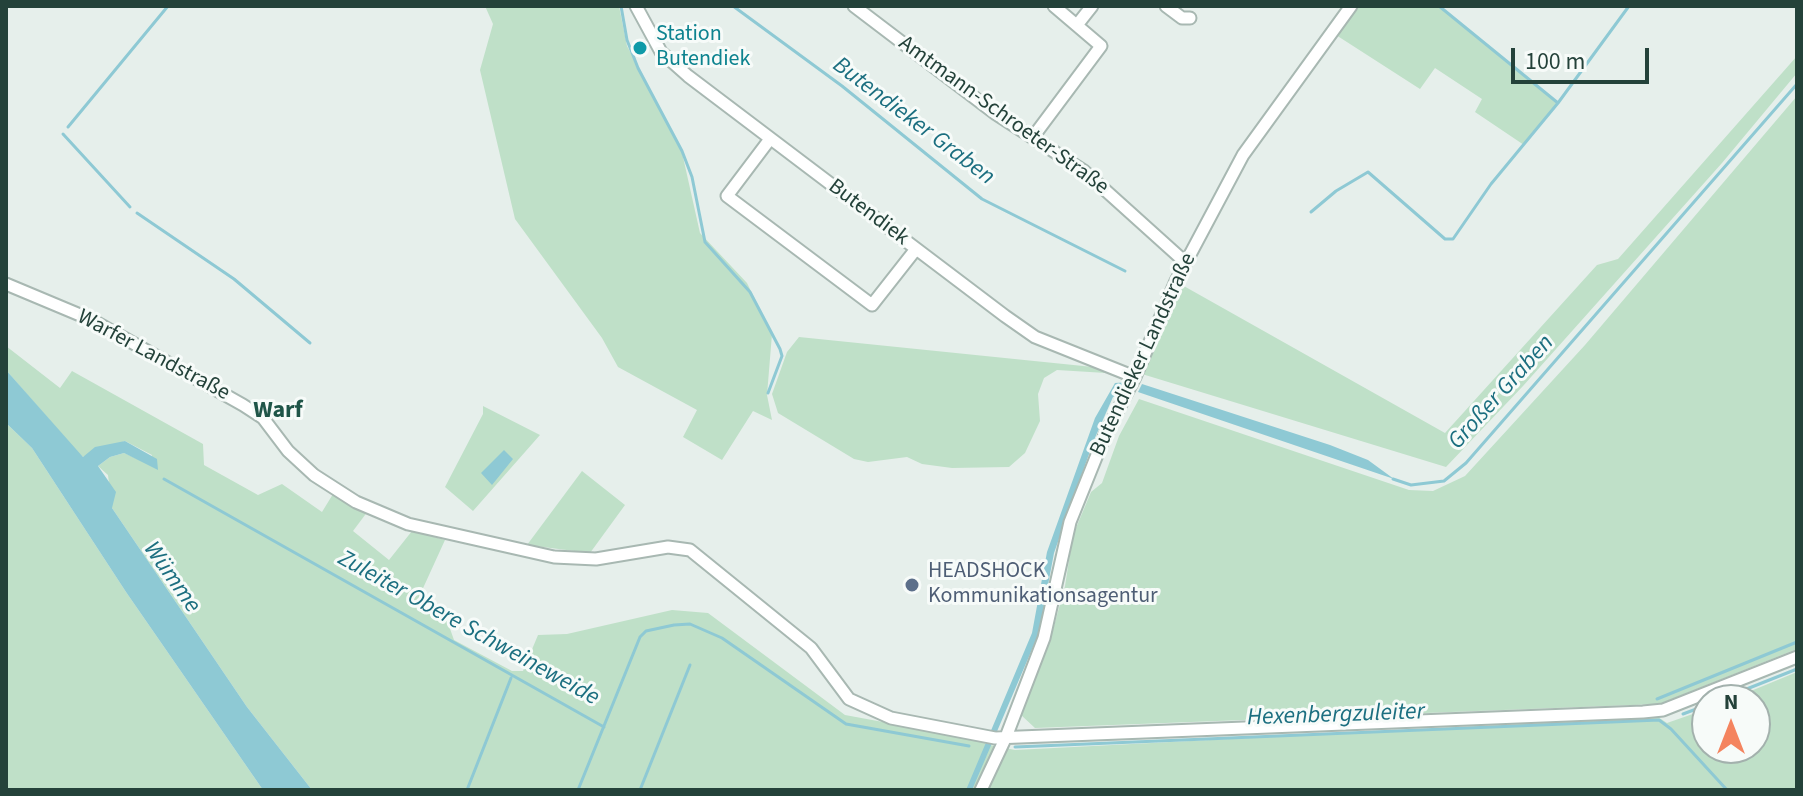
<!DOCTYPE html>
<meta charset="utf-8">
<style>
body{margin:0}
#map{position:relative;width:1803px;height:796px;overflow:hidden;background:#e6efeb;font-family:"Source Sans 3",sans-serif}
canvas{display:block}
.frame{position:absolute;inset:0;border:8px solid #24423a;pointer-events:none}
.north{position:absolute;left:1691px;top:684px;width:80px;height:80px;box-sizing:border-box;background:#f7fbf9;border:2px solid #a3b1ad;border-radius:50%;rotate:0deg;font-size:22px;font-weight:700;line-height:32px;text-align:center;color:#24423a}
.north::after{content:'';display:block;margin:auto;width:28px;height:36px;background:#f4845f;clip-path:polygon(50% 0,100% 100%,50% 72%,0 100%)}
.scale{position:absolute;left:1511px;top:48px;width:138px;height:36px;box-sizing:border-box;border:4px solid #24423a;border-top:0;padding-left:10px;font-size:24px;line-height:28px;white-space:nowrap;color:#24423a;-webkit-text-stroke:6px #f7fbf9;paint-order:stroke}
</style>
<div id="map">
<canvas width="1803" height="796"></canvas>
<div class="frame"></div>
<div class="north">N</div>
<div class="scale">100 m</div>
</div>
<script>
const ctx = document.querySelector('canvas').getContext('2d');
ctx.lineJoin = 'round';
function paint(path, color) {
  ctx.fillStyle = color;
  ctx.fill(path, 'evenodd');
}
function shape(rows) {
  const path = new Path2D();
  for (const r of rows) {
    path.moveTo(r[0], r[1]);
    for (let i = 2; i < r.length; i += 2) path.lineTo(r[i], r[i + 1]);
  }
  return path;
}
function stroke(path, color, width, dash) {
  ctx.strokeStyle = color;
  ctx.lineWidth = width;
  ctx.lineCap = dash ? 'butt' : 'round';
  ctx.setLineDash(dash || []);
  ctx.stroke(path);
}
function label(font, color, halo, rows, align = 'center') {
  ctx.font = font + ' "Source Sans 3",sans-serif';
  ctx.lineWidth = 6;
  ctx.setLineDash([]);
  ctx.textBaseline = 'middle';
  ctx.strokeStyle = halo;
  ctx.fillStyle = color;
  for (const [text, x, y, turn = 0] of rows) {
    ctx.save();
    ctx.translate(x, y);
    ctx.rotate((+turn || 0) * Math.PI / 180);
    ctx.textAlign = isNaN(turn) ? turn : align;
    if (halo) ctx.strokeText(text, 0, 0);
    ctx.fillText(text, 0, 0);
    ctx.restore();
  }
}
paint(shape([
 [485,6,619,6,627,46,681,148,700,233,747,283,772,334,767,395,772,420,753,411,722,460,683,437,697,410,618,367,602,338,515,219,480,70,493,24],
 [1356,6,1439,6,1558,103,1524,145,1475,112,1482,99,1435,68,1420,89,1336,35],
 [1797,56,1797,73,1722,163,1523,386,1446,467,1142,374,1182,285,1445,433,1597,265,1618,259],
 [1797,96,1797,649,1659,704,1035,728,1021,715,1049,644,1065,586,1073,535,1091,492,1102,483,1119,436,1139,399,1409,490,1433,491,1465,476,1585,345],
 [799,337,1093,367,1106,373,1057,370,1044,378,1038,394,1040,421,1025,453,1009,467,952,468,922,464,907,457,868,462,854,459,778,413,772,394,787,352],
 [6,346,60,388,72,371,203,444,204,465,258,495,282,484,322,512,333,494,368,511,353,531,389,560,412,531,445,540,419,597,443,609,454,640,512,671,523,671,538,635,567,634,672,610,708,613,845,715,986,741,985,744,1015,750,1658,717,1667,723,1707,709,1707,748,1755,748,1755,700,1729,700,1797,672,1797,790,312,790,247,707,112,508,108,475,98,466,110,457,124,453,149,464,152,455,125,441,83,457,78,453,6,370],
 [483,406,540,435,473,511,445,487,483,414],
 [6,423,32,448,126,592,263,790,6,790],
 [582,471,625,505,590,553,527,545]
]), '#bfe0c8');
paint(shape([
 [6,370,83,457,95,447,125,441,157,459,158,470,124,453,110,457,98,466,116,492,112,508,247,707,312,790,263,790,126,592,32,448,6,423],
 [1130,382,1126,390,1113,397,1094,440,1054,553,1039,633,972,790,966,790,1032,633,1047,552,1095,418,1115,383],
 [1142,384,1330,445,1368,460,1394,479,1138,392],
 [504,450,513,459,492,485,481,473]
]), '#8ec9d4');
stroke(shape([
 [621,6,627,40,638,68,682,151,692,177,705,242,750,292,780,349,782,356,768,393],
 [733,6,842,86,982,199,1125,271],
 [1558,103,1629,6],
 [68,127,168,6],
 [63,134,130,207],
 [1311,212,1336,191,1368,172,1445,239,1453,239,1491,184,1558,103,1439,6],
 [137,213,234,279,310,343],
 [164,479,604,727],
 [1393,479,1411,485,1444,481,1466,463,1797,84],
 [1657,699,1797,642],
 [1719,700,1797,669],
 [1683,714,1707,705],
 [1015,747,1659,720,1671,729,1727,790],
 [467,790,511,678],
 [578,790,640,637,646,631,674,625,690,624,722,638,846,724,969,746],
 [640,790,690,665]
]), '#8ec9d4', 3);
const minor = shape([
 [636,6,661,52,688,76,1005,316,1035,337,1135,377],
 [854,6,996,114,1084,171,1185,262],
 [1166,6,1182,18,1190,18],
 [1077,25,1092,6],
 [1033,137,1101,46,1054,6],
 [770,139,727,196,872,305,916,249],
 [6,284,92,320,243,405,263,418,288,451,314,475,356,502,408,524,554,557,596,559,668,547,690,550,811,648,849,699,891,718,995,738,1643,712,1663,710,1797,657],
 [981,790,1006,737,1044,638,1070,522,1105,435,1135,377,1176,281,1243,155,1351,6]
]);
stroke(minor, '#a8b8b2', 15);
stroke(minor, '#fff', 11);
for (const [x, y, r, color] of [
 [640,48,8,"#0f9aa8"],
 [912,585,8,"#5c6f8a"]
]) {
  const dot = new Path2D();
  dot.arc(x, y, r, 0, 2 * Math.PI);
  ctx.fillStyle = color;
  ctx.fill(dot);
  stroke(dot, '#f7fbf9', 3);
}
label('22px', '#0d838f', '#f7fbf9', [
 ["Station",656,35],
 ["Butendiek",656,60]
], 'left');
label('22px', '#24423a', '#f7fbf9', [
 ["Amtmann-Schroeter-Straße",1003,116,36],
 ["Butendiek",868,213,37],
 ["Butendieker Landstraße",1144,355,-65],
 ["Warfer Landstraße",153,356,28]
]);
label('22px', '#4e5e75', '#f7fbf9', [
 ["HEADSHOCK",928,572],
 ["Kommunikationsagentur",928,597]
], 'left');
label('italic 24px', '#1c6f80', '#f7fbf9', [
 ["Butendieker Graben",913,122,37],
 ["Großer Graben",1502,393,-48],
 ["Wümme",171,578,55],
 ["Zuleiter Obere Schweineweide",468,629,29],
 ["Hexenbergzuleiter",1336,716,-2]
]);
label('bold 24px', '#1f5548', '#f7fbf9', [
 ["Warf",278,412]
]);
</script>
